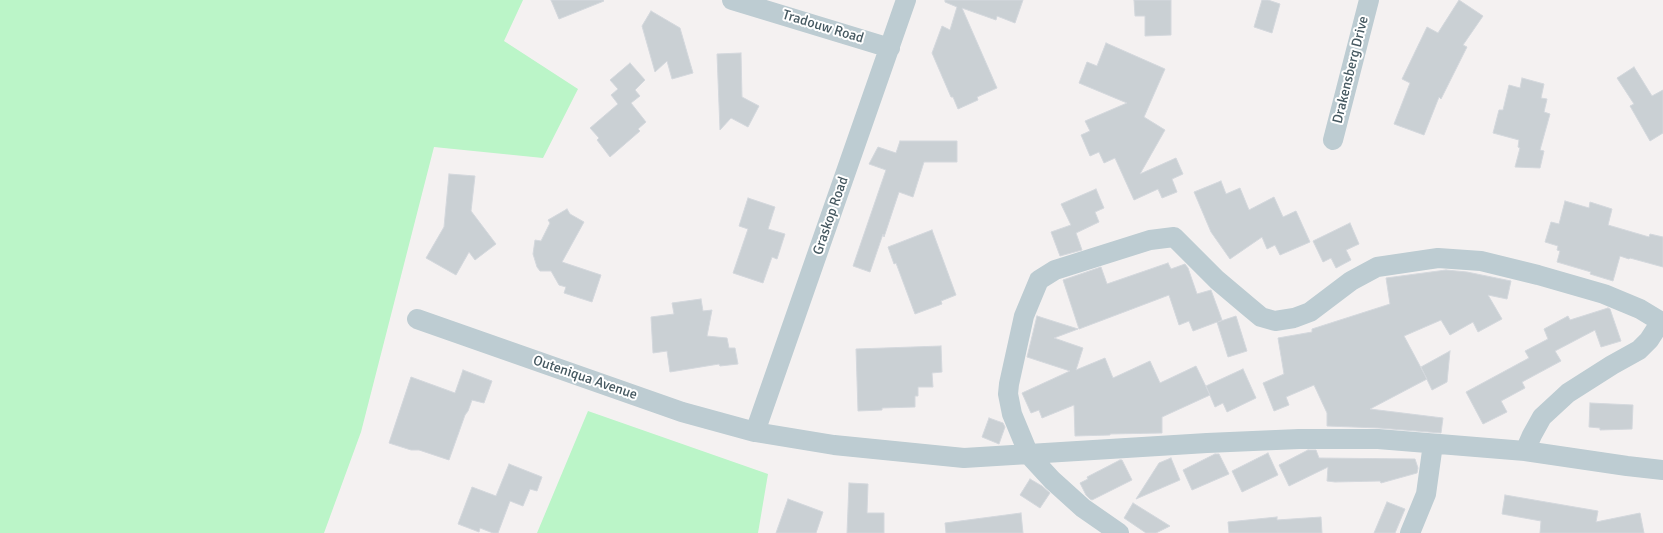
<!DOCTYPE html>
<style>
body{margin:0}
canvas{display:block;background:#f4f1f1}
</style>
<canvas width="1663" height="533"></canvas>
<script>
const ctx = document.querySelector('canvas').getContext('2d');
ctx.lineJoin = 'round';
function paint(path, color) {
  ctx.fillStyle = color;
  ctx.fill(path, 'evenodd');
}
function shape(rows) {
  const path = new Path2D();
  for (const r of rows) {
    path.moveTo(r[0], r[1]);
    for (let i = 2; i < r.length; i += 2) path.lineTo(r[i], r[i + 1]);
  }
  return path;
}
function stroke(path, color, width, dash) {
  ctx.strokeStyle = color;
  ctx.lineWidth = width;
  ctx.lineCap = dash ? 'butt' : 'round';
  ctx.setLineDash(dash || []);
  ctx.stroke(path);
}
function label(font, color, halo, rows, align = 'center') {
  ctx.font = font + ' Signika,sans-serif';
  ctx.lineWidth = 4;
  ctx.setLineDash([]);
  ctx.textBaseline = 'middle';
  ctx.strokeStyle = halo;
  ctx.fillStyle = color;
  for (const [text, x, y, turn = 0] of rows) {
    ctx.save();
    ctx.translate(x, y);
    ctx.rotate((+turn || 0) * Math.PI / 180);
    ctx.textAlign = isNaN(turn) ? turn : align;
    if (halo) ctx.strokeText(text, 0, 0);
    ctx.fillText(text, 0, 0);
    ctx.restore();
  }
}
paint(shape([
 [0,0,523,0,504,41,578,89,543,158,434,147,361,432,324,533,0,533],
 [588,411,768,474,758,533,537,533]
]), '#bbf5c8');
const building = shape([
 [551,0,603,0,604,1,559,19,551,0],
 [945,0,1023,0,1015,23,997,16,996,20,962,8,997,88,977,97,978,100,958,109,953,97,951,97,932,53,942,26,950,30,957,7,945,2,945,0],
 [1134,0,1171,0,1171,35,1145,36,1145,16,1135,16,1134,0],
 [1262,0,1268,0,1280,4,1272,33,1254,27,1262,0],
 [1459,0,1483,16,1463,45,1467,47,1441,99,1439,97,1424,135,1394,124,1410,83,1402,79,1427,27,1438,33,1459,0],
 [651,11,680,28,693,73,672,79,667,61,655,72,642,26,651,11],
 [1106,43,1165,69,1144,117,1165,130,1140,174,1176,158,1183,174,1172,179,1177,192,1162,198,1158,189,1134,200,1115,158,1104,163,1099,152,1090,156,1081,135,1090,131,1085,121,1127,103,1079,83,1087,62,1097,66,1106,43],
 [741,53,742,97,759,106,748,127,731,118,720,130,717,54,741,53],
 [630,63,645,80,635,90,640,96,631,103,646,122,638,129,640,131,610,157,597,140,599,138,590,128,618,104,611,95,618,89,610,80,630,63],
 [1634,67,1652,96,1663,90,1663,133,1650,141,1630,106,1634,104,1617,78,1634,67],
 [1522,78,1544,84,1541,98,1547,99,1544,112,1550,114,1540,150,1544,151,1540,168,1515,167,1520,148,1518,147,1519,140,1493,133,1499,110,1503,110,1509,85,1520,88,1522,78],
 [900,141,957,141,957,162,924,162,913,197,899,192,884,237,883,234,870,272,853,266,886,170,869,164,878,147,896,153,900,141],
 [449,174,475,176,471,211,496,244,475,260,469,252,456,275,426,258,444,227,449,174],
 [1221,181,1226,194,1240,188,1249,210,1274,197,1283,217,1296,211,1310,242,1280,255,1275,245,1267,249,1262,237,1230,259,1211,232,1194,192,1221,181],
 [1096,189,1104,208,1095,212,1099,222,1076,233,1082,250,1060,256,1051,232,1071,225,1061,204,1096,189],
 [748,198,775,207,768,229,785,234,777,259,772,257,763,283,733,273,748,229,739,226,748,198],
 [1565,201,1589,208,1590,202,1612,209,1608,225,1649,237,1650,234,1663,237,1663,267,1630,258,1629,259,1620,256,1613,281,1590,274,1591,272,1557,262,1560,251,1557,250,1558,246,1545,242,1551,222,1559,224,1565,201],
 [567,209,570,214,584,222,562,262,601,275,592,302,564,293,566,287,559,285,551,271,540,271,537,267,533,254,535,240,541,241,550,223,548,220,567,209],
 [1350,223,1359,244,1346,250,1351,260,1336,268,1331,258,1323,262,1313,241,1350,223],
 [932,230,956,295,941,301,942,304,915,314,896,263,894,264,888,247,932,230],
 [1168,263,1171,269,1185,264,1188,268,1197,294,1211,290,1222,320,1218,322,1236,316,1247,351,1228,357,1217,322,1193,331,1189,321,1179,325,1169,295,1079,329,1063,280,1101,267,1107,284,1168,263],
 [1446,270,1467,272,1511,281,1507,299,1488,295,1502,319,1478,332,1473,322,1450,335,1441,320,1404,336,1427,379,1370,409,1443,418,1441,433,1379,428,1327,426,1327,413,1314,385,1286,397,1289,405,1274,411,1263,383,1284,374,1278,338,1312,332,1312,329,1390,304,1386,278,1446,270],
 [701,299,703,311,712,310,707,336,727,338,729,348,735,348,738,364,720,366,719,364,670,372,667,351,653,353,651,317,674,314,672,303,701,299],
 [1608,308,1610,309,1621,341,1601,347,1595,330,1555,351,1561,361,1522,382,1525,388,1501,401,1507,412,1483,424,1466,392,1529,358,1525,351,1548,339,1544,329,1568,316,1570,320,1608,308],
 [1037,316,1078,329,1054,338,1083,348,1076,370,1105,358,1113,378,1150,361,1160,383,1196,366,1210,395,1162,417,1162,433,1110,434,1110,435,1075,436,1074,405,1042,418,1039,410,1031,413,1022,393,1070,371,1027,357,1037,316],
 [941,346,942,372,932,373,933,387,918,387,918,396,915,396,915,407,882,408,882,410,858,411,856,349,941,346],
 [1450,351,1447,382,1432,390,1421,367,1450,351],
 [1243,369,1256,398,1227,412,1223,403,1215,407,1206,386,1243,369],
 [463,370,492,381,484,403,472,400,468,411,465,415,449,460,419,450,411,450,389,443,411,377,455,393,463,370],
 [1590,403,1633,405,1632,429,1600,430,1600,428,1589,427,1590,403],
 [989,418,1003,423,1005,427,999,444,982,437,989,418],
 [1308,450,1316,450,1319,458,1415,459,1418,468,1417,473,1381,483,1380,481,1335,482,1327,481,1328,467,1289,486,1279,465,1308,450],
 [1268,453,1278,475,1242,492,1232,471,1268,453],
 [1215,454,1219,454,1229,474,1192,490,1183,470,1215,454],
 [1171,458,1180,480,1136,499,1159,463,1171,458],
 [1120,460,1122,460,1132,480,1092,500,1090,499,1086,495,1080,483,1088,479,1087,477,1120,460],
 [509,464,542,477,537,491,530,489,523,506,510,501,498,533,493,533,480,528,479,532,458,524,472,487,496,496,509,464],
 [1030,479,1042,486,1050,493,1040,508,1020,495,1030,479],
 [849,483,868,484,867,513,884,513,884,533,847,533,849,483],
 [1505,495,1598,511,1596,522,1640,513,1644,533,1540,533,1541,521,1502,514,1505,495],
 [788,499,823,512,816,533,776,533,788,499],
 [1387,502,1405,509,1395,533,1374,533,1387,502],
 [1133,503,1170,526,1156,533,1146,533,1124,518,1133,503],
 [1021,513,1023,533,946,533,945,523,1021,513],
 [1277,517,1277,520,1321,517,1322,533,1229,533,1228,522,1277,517]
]);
paint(building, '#cad0d4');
stroke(building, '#d4d8dd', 1);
stroke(shape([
 [732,0,890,48],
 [1333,140,1369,0],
 [417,319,682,412,755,432,834,445,964,458,1207,443,1299,439,1378,439,1525,451,1627,466,1663,470],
 [755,432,906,0],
 [1525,451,1532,435,1542,417,1568,393,1612,365,1639,350,1649,340,1660,323],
 [1119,533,1083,508,1052,480,1029,455,1012,414,1008,394,1009,384,1024,316,1039,280,1055,270,1150,240,1174,237,1217,280,1249,307,1261,317,1275,321,1294,318,1310,312,1351,281,1377,267,1438,258,1481,261,1538,275,1604,294,1640,309,1663,323],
 [1410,533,1426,494,1433,444]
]), '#bdccd2', 20);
label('14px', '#465961', '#fff', [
 ["Tradouw Road",823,27,17],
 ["Drakensberg Drive",1351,70,-76],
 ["Graskop Road",831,216,-71],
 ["Outeniqua Avenue",585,378,19]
]);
</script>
